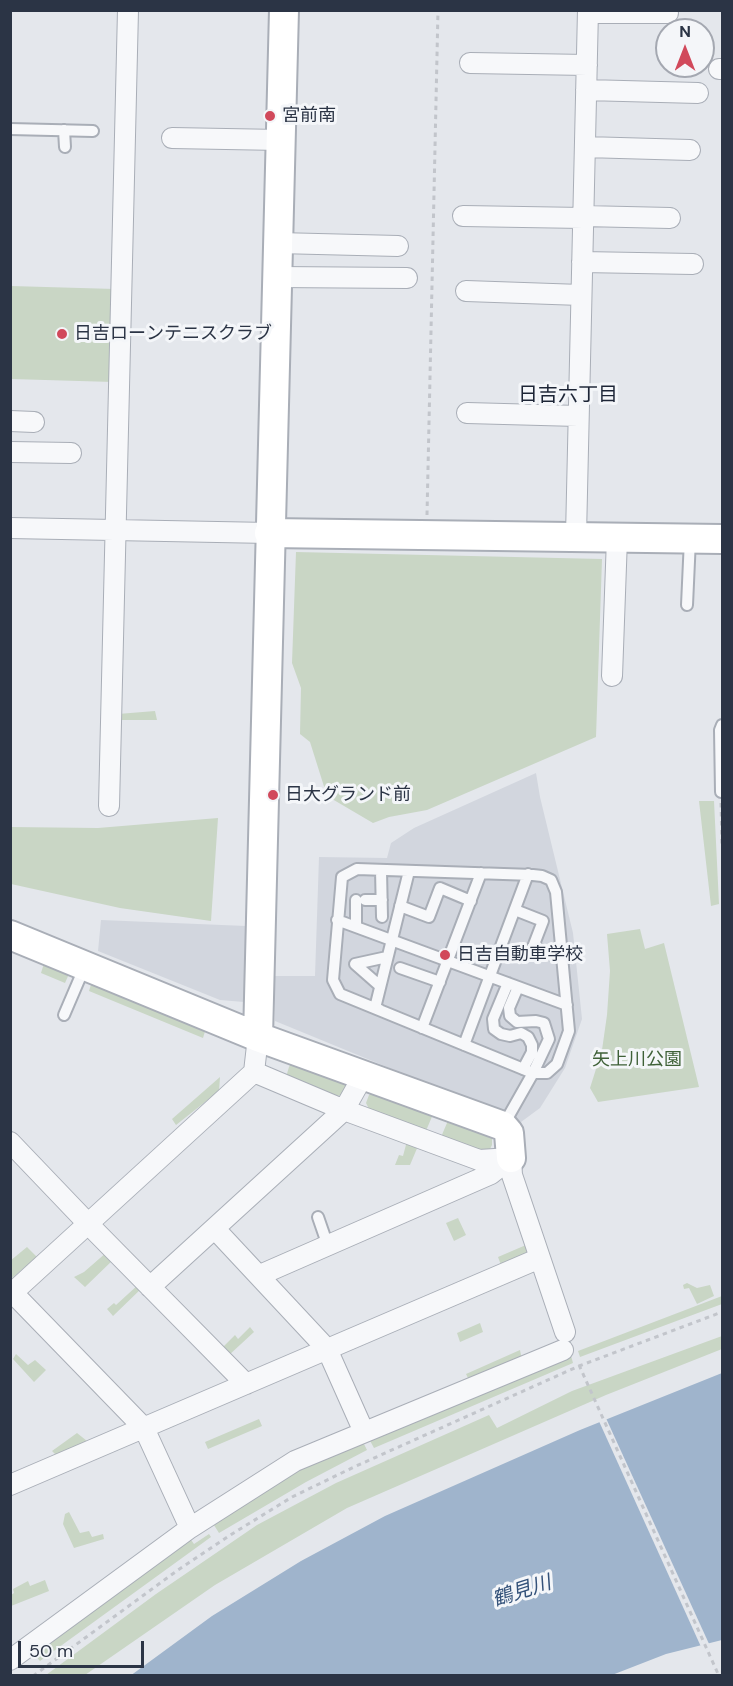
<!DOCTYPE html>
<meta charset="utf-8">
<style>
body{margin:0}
#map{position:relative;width:733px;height:1686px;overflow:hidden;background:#e4e7ec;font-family:"DM Sans",sans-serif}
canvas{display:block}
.frame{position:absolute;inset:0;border:12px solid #2b3445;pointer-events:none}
.north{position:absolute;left:655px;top:18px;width:60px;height:60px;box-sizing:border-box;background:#f4f6f9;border:2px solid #a4a8b1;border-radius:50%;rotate:0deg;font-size:16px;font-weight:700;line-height:24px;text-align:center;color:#2b3445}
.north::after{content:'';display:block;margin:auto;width:21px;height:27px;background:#d1495b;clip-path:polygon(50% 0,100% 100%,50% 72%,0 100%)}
.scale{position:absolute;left:18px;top:1641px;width:126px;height:27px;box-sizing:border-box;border:3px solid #2b3445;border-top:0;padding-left:8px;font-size:18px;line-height:21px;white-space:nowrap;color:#2b3445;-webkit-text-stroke:4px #f4f6f9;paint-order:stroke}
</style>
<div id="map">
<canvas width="733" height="1686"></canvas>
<div class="frame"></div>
<div class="north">N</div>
<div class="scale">50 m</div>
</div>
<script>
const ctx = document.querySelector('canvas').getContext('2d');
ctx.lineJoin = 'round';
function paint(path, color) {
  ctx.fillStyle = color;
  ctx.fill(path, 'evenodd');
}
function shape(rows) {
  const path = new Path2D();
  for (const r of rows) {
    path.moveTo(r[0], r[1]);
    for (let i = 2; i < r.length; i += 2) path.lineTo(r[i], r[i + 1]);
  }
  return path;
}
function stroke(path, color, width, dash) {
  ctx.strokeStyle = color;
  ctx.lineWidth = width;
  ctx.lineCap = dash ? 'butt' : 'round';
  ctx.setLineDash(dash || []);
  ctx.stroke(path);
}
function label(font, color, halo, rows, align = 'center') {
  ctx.font = font + ' "DM Sans","Noto Sans JP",sans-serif';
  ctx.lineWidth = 6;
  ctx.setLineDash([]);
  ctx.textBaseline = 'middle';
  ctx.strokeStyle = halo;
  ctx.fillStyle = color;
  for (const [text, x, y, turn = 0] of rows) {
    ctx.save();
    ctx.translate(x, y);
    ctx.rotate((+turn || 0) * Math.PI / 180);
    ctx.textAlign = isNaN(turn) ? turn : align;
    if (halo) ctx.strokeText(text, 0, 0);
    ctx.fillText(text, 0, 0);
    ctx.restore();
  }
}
paint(shape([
 [536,773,540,797,573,933,582,1019,565,1068,540,1108,521,1122,275,1021,275,976,315,976,319,857,387,858,391,843,414,828],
 [101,920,246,926,244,1002,220,1000,98,951]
]), '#d2d6de');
paint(shape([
 [11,286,115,289,113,382,11,379],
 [296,552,602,559,596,737,427,810,389,817,373,823,327,796,310,742,300,734,301,688,292,663],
 [155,711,157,720,118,720,118,714],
 [699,801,714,801,719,904,711,906],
 [218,818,211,921,120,908,11,884,11,827,98,828],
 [640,929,645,949,664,943,699,1087,598,1102,590,1088,602,1050,607,1015,610,971,607,934],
 [46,957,72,967,65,983,41,973],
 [94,975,206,1028,203,1038,89,991],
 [294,1058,346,1079,347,1088,342,1095,331,1097,286,1077,289,1067],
 [220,1077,219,1091,176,1125,172,1119],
 [375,1089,434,1112,425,1133,370,1111,366,1103,369,1095],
 [450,1116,492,1136,492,1145,489,1151,481,1154,441,1137],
 [407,1141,418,1146,410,1165,395,1165,399,1155,403,1156],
 [458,1218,466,1235,454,1241,446,1223],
 [526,1245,527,1253,521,1260,501,1265,498,1257],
 [27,1247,37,1257,12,1278,10,1261],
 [107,1252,114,1259,85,1287,74,1277,84,1272],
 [687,1283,697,1288,710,1285,714,1296,697,1304,689,1288,684,1289,683,1285],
 [139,1284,142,1288,113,1316,107,1309,114,1303,116,1305],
 [722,1296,722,1304,580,1357,578,1351],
 [480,1323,483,1332,460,1342,457,1333],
 [250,1327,254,1332,228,1356,222,1348,235,1335,238,1339],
 [722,1336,722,1349,606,1395,347,1508,215,1585,85,1675,46,1675,156,1594,257,1525,336,1483,489,1415,497,1428,572,1391],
 [520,1350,522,1360,469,1380,466,1374],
 [570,1352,573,1363,374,1448,368,1437],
 [16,1354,28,1365,35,1360,46,1370,34,1382,13,1359],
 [259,1419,262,1426,208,1449,205,1442],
 [77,1433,87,1441,56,1455,52,1451],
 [362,1440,367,1450,306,1482,219,1533,212,1522,297,1468],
 [69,1512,80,1533,89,1531,92,1537,103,1534,104,1539,74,1548,63,1524,65,1514],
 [209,1534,211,1537,40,1661,33,1653,189,1537,194,1544],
 [45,1580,49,1591,11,1606,11,1595,14,1593,13,1589,28,1581,30,1586]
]), '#c9d6c5');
paint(shape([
 [722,1373,722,1640,666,1654,612,1675,130,1676,212,1616,301,1561,385,1516,580,1430]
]), '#9fb4cc');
paint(shape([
 [605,1416,710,1646,702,1649,598,1419]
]), '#e4e7ec');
const lane = shape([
 [10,129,93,131],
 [64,130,65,147],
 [687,605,690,539],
 [721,792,720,730,722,725],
 [357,869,533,875,542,876,551,880,556,892,569,1031,557,1064,547,1073,533,1073,340,994,333,980,342,877,357,869],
 [381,870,382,917],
 [356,900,356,927],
 [365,900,382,900],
 [400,906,429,917,440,888,471,901],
 [515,910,543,921,533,947,562,959],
 [337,920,567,1005],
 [400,968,440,982],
 [508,983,493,1019,494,1029,501,1034,510,1036,521,1033,528,1037,532,1045,532,1052,523,1069],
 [380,986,355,964,387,957],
 [380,1010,375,1008,409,871],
 [64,1015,85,966],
 [422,1028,481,873],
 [464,1045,528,874],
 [503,1126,533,1073,549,1039,544,1023,536,1021,517,1022,510,1016,509,1008,518,987],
 [318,1217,328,1246]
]);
const street = shape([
 [588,13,668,13],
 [470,63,587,65],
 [719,69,722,69],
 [586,90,698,93],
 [172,138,280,140],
 [585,147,690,150],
 [463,216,583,218],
 [583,216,670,218],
 [278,243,398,246],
 [582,262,693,264],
 [277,277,407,278],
 [466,291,581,295],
 [467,413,578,416],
 [10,421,34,422],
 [10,452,71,453],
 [10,528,269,533],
 [576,536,588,10],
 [612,676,617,538],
 [109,806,128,10],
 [254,1072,344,1110,479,1160,511,1158],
 [10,1142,97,1233,246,1384],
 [511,1158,512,1175,565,1332],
 [215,1229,327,1349,364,1432],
 [260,1275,491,1174,511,1158],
 [150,1287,344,1110,363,1076],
 [10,1290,144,1428,190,1528],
 [10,1295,254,1072,258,1037],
 [10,1485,540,1258],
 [10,1660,190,1528,295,1461,563,1350]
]);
const secondary = shape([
 [269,533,722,539],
 [10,935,258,1037,503,1126,509,1133,511,1158],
 [258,1037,284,10]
]);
stroke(lane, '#a9aeb7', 14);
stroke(street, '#a9aeb7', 22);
stroke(secondary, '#a9aeb7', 32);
stroke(shape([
 [427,515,438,10],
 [721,803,722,845],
 [579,1365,719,1676],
 [33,1676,178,1570,232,1534,292,1497,354,1467,579,1366,722,1312]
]), '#c2c5cb', 3, [4.5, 4.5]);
stroke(lane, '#f7f8fa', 10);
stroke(street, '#f7f8fa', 20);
stroke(secondary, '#fff', 28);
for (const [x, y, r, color] of [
 [270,116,6,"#d1495b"],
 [62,334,6,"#d1495b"],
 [273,795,6,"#d1495b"],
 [445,955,6,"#d1495b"]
]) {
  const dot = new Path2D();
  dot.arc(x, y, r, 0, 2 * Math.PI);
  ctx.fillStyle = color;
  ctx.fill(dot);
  stroke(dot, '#f4f6f9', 2);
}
label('18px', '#2b3445', '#f4f6f9', [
 ["宮前南",282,116],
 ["日吉ローンテニスクラブ",74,334],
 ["日大グランド前",285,795],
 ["日吉自動車学校",457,955]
], 'left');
label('18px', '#3f6138', '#f4f6f9', [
 ["矢上川公園",637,1060]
]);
label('20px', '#1d2536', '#f4f6f9', [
 ["日吉六丁目",568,396]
]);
label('italic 20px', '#34527a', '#f4f6f9', [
 ["鶴見川",522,1592,-18]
]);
</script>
